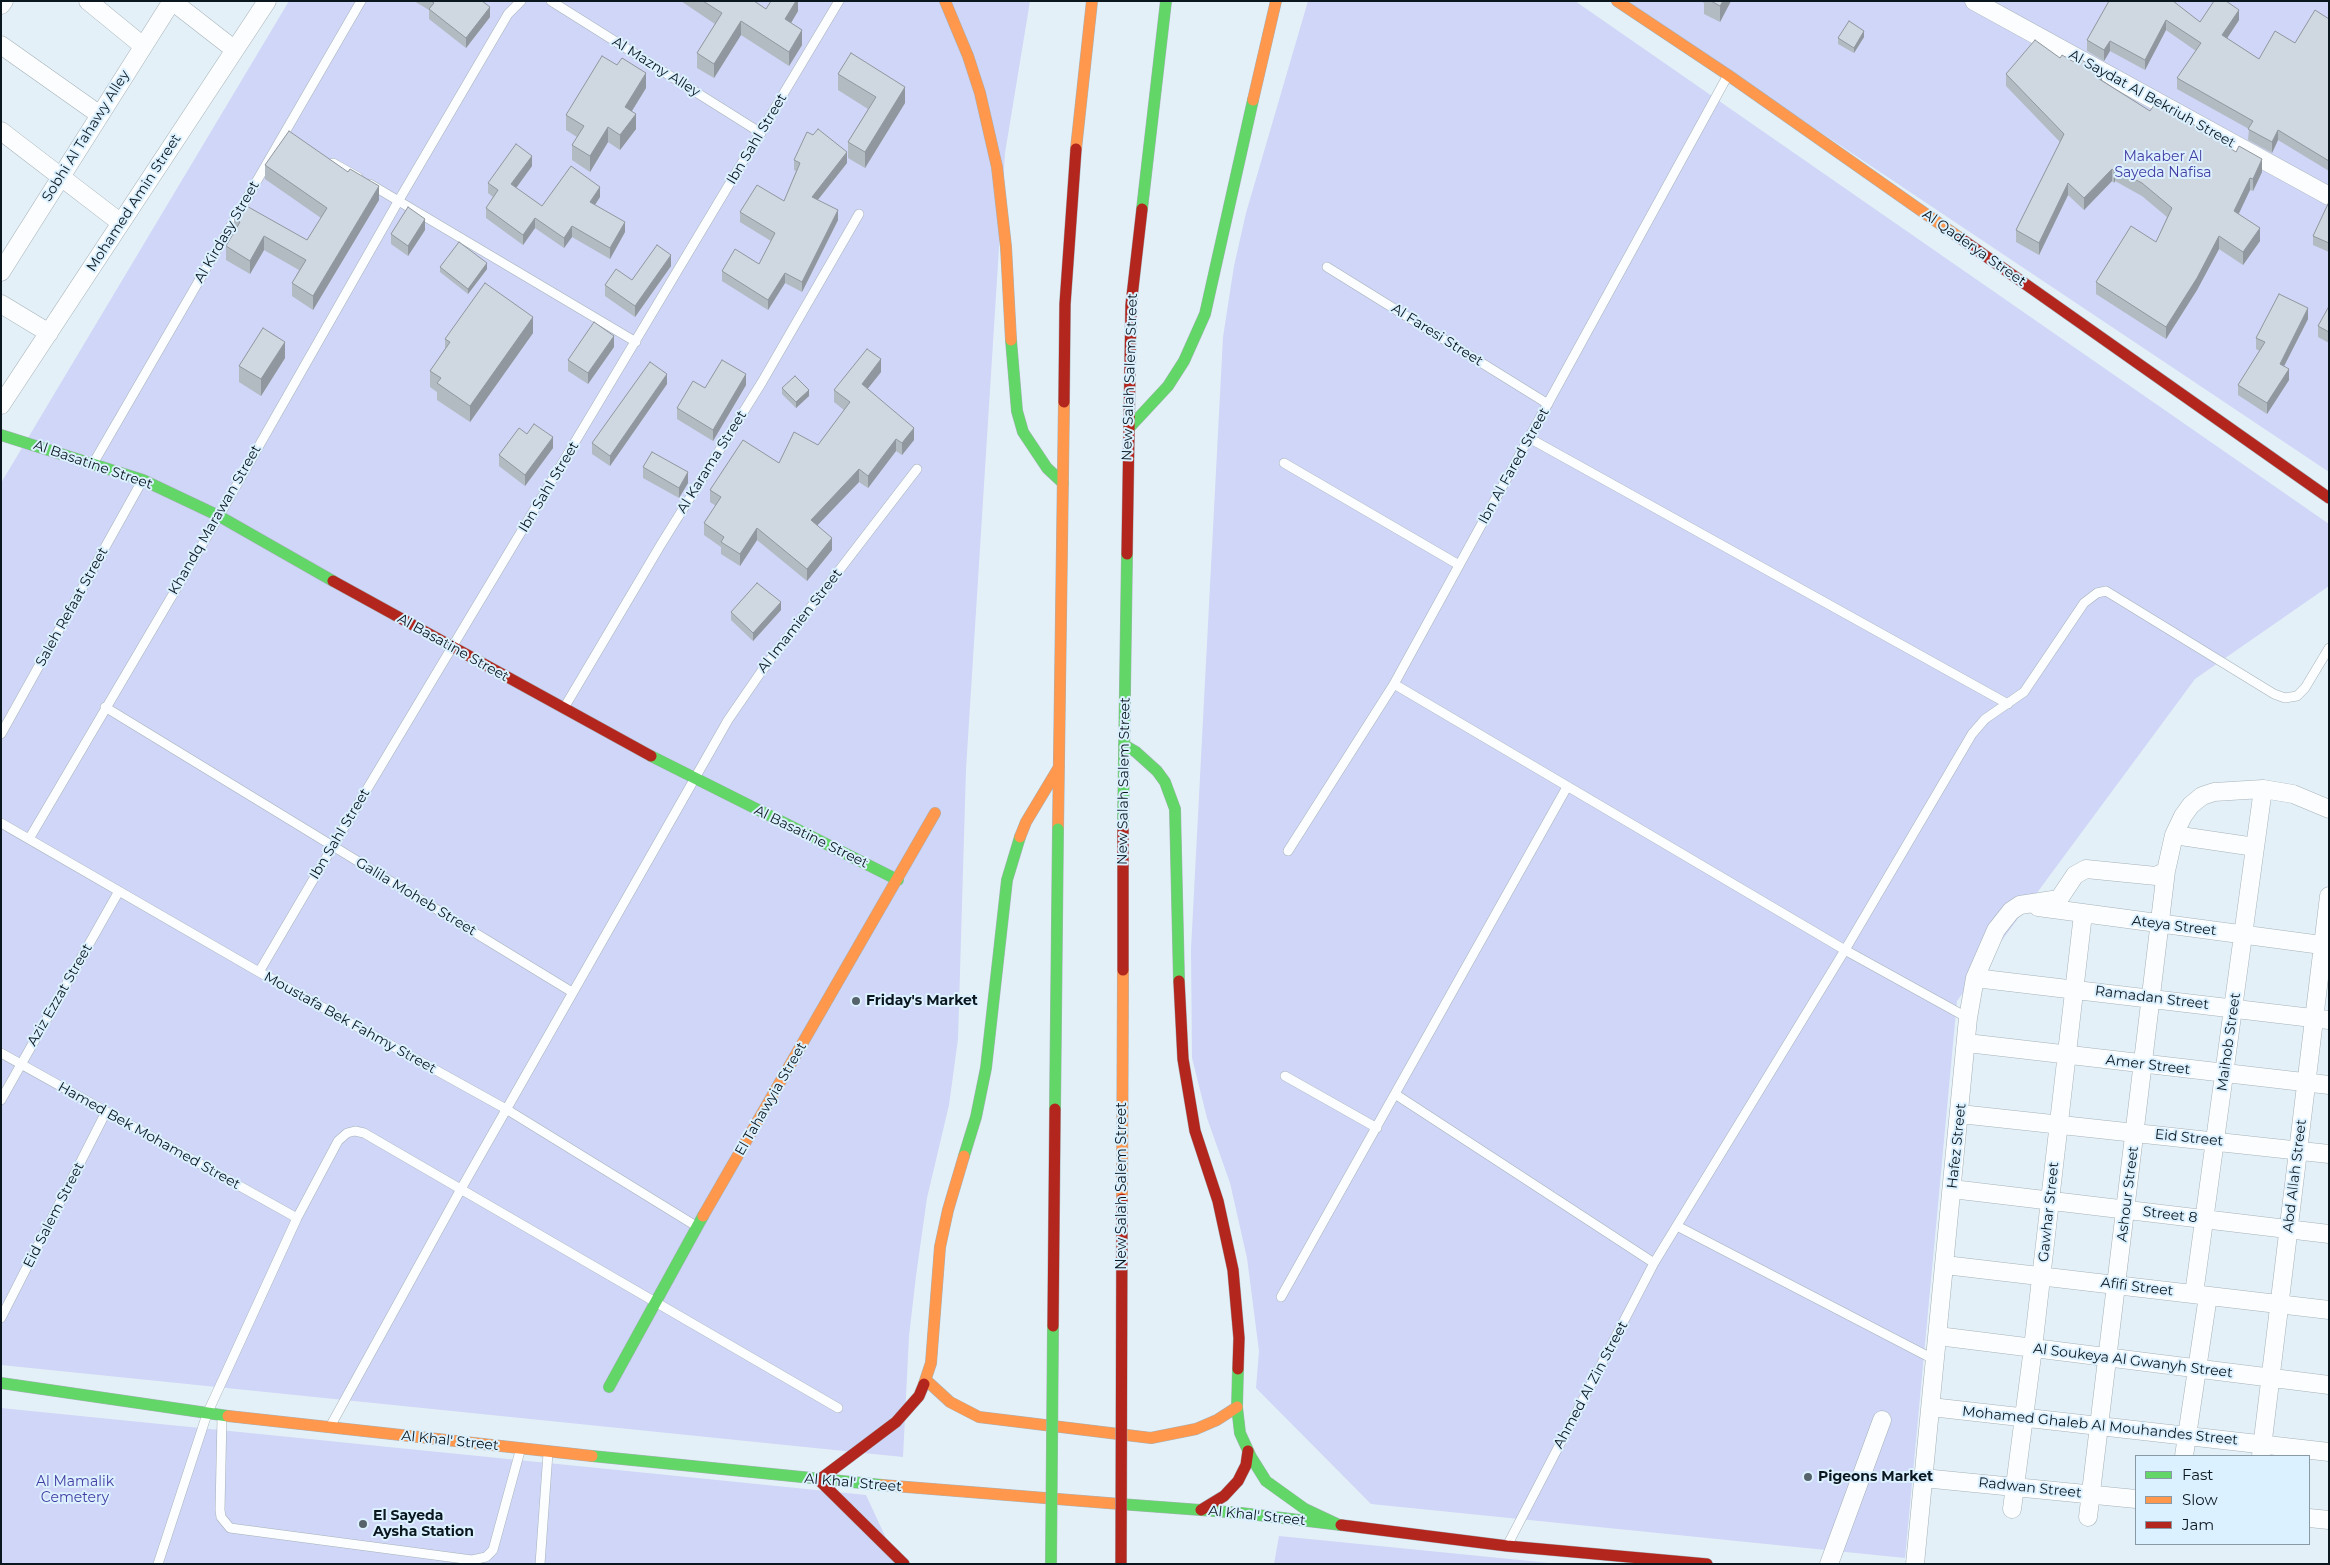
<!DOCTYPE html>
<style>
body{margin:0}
#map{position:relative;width:2330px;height:1565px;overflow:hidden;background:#e4f0f7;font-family:Montserrat,sans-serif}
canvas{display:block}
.frame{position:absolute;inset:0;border:2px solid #0a171f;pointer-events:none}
.legend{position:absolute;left:2135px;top:1455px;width:175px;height:90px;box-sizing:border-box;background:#dcf1ff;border:1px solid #889aa5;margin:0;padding:6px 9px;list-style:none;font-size:15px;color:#0a171f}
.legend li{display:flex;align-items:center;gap:10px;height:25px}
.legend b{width:25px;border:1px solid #889aa5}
</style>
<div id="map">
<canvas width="2330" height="1565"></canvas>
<div class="frame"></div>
<ul class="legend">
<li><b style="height:6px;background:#63d668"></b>Fast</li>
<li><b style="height:6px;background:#ff974d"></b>Slow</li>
<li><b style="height:6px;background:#b3261e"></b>Jam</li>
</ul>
</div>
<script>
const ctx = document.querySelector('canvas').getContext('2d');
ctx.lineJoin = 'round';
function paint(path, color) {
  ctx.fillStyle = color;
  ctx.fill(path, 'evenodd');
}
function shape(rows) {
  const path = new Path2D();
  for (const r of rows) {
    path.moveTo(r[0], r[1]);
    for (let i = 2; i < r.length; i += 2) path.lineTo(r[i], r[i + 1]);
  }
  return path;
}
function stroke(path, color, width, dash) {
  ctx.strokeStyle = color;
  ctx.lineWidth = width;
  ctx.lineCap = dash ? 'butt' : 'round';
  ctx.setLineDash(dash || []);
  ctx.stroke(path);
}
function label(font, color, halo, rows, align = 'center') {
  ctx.font = font + ' Montserrat,sans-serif';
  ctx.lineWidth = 4;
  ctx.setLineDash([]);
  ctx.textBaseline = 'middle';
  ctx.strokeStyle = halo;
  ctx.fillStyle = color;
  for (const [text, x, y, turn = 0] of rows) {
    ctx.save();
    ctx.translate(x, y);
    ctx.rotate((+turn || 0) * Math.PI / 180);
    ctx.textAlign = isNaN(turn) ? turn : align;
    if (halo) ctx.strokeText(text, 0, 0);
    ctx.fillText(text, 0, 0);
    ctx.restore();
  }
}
paint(shape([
 [289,1,1030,1,1005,153,966,769,958,1039,949,1105,927,1198,916,1276,909,1336,903,1457,1,1365,1,483],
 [1308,1,1575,1,2329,524,2329,586,2195,679,1957,1001,1905,1558,1371,1504,1256,1388,1259,1351,1247,1258,1230,1183,1207,1118,1192,1058,1191,949,1223,337,1234,266,1246,213],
 [1624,1,2329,1,2329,472],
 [1,1408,866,1495,898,1564,1,1564],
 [1279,1536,1560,1564,1274,1564]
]), '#cfd6f7');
const lane = shape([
 [551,1,761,133],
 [333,163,358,177],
 [370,184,636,342],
 [1327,267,1548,404],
 [1529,438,2008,704],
 [94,462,361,1],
 [1284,463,1459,565],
 [1394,684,1845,950,1968,1018],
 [105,707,572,992],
 [564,708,660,546,762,382,859,214],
 [1,734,142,481],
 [1,823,259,972,506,1109,696,1226],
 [29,839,219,516,399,200,508,14,521,1],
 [1288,851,1394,684,1728,75],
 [259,972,333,846,839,1],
 [1,1053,297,1218],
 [1285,1076,1377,1128],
 [1395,1094,1654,1263],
 [1,1100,119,891],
 [1677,1226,1935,1360],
 [1281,1297,1567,787],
 [1,1318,106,1112],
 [222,1416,220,1510,221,1517,230,1528,472,1560,486,1557,493,1550,520,1451],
 [331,1425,461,1189,728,720,761,672,917,469],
 [1508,1544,1654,1263,1845,950,1972,734,1985,719,2024,692,2084,603,2097,593,2106,591,2274,694,2285,698,2297,696,2305,688,2329,648],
 [158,1564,207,1414,297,1218,338,1141,347,1133,355,1131,364,1133,838,1408],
 [540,1564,548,1453]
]);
const street = shape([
 [88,1,143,46],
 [172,1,235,50],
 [1974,1,2329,196],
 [1,5,4,1],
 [1,45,100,115],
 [1,131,121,223],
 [1,272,172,1],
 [1,304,49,333],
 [1,405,267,1],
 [2174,835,2255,847],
 [2038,907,2329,946],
 [1975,978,2329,1020],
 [1967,1043,2329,1085],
 [1960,1114,2329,1154],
 [1952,1189,2329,1234],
 [1945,1265,2329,1310],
 [2194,1294,2263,789],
 [1938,1336,2329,1385],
 [1931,1407,2329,1452],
 [2184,1456,2208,1296],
 [2261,1456,2329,896],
 [1923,1478,2136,1499],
 [2012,1509,2033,1348,2083,914],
 [2088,1517,2166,871,2174,835,2183,816,2191,805,2202,796,2214,792,2263,789,2293,794,2329,809],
 [2309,1518,2329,1520],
 [1829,1564,1882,1420],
 [1915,1564,1968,1018,1975,978,1996,930,2011,911,2020,905,2059,899,2075,875,2086,869,2156,876,2166,871]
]);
const fast = shape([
 [1142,209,1166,1],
 [1011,340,1017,411,1023,432,1047,468,1063,483],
 [1129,428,1168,386,1184,361,1205,314,1253,100],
 [1,435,143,480,219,516,333,581],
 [1124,745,1136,752,1157,771,1165,782,1175,809,1179,981],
 [651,756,898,880],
 [1123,824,1127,554],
 [964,1156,976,1117,986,1068,1007,880,1020,837],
 [1238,1369,1237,1407,1240,1433,1251,1457,1266,1481,1305,1509,1339,1525],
 [1,1383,228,1416],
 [609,1387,703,1216],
 [592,1456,882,1485],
 [1120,1504,1241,1513,1341,1525]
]);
const slow = shape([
 [945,1,968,56,980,93,997,167,1006,247,1011,340],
 [1617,1,1728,75,1960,238],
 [1253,100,1276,1],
 [1076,149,1092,1],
 [1058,829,1064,402],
 [1020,837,1026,822,1059,767],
 [703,1216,935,813],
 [926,1380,950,1402,979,1417,1151,1438,1196,1429,1217,1420,1237,1407],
 [924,1384,931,1363,940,1247,948,1210,964,1156],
 [228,1416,592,1456],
 [882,1485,1120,1504]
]);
const jam = shape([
 [1960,238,2329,498],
 [1064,402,1065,304,1076,149],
 [1127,554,1131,305,1142,209],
 [333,581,651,756],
 [1179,981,1183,1059,1195,1131,1218,1201,1233,1270,1239,1338,1238,1369],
 [1201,1510,1224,1496,1238,1481,1246,1465,1248,1451],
 [1341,1525,1507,1546,1707,1564],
 [904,1564,819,1480,896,1422,919,1396,924,1384]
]);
stroke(lane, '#a6b2b9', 10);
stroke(street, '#a6b2b9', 19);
stroke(fast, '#a6b2b9', 12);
stroke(slow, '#a6b2b9', 12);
stroke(jam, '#a6b2b9', 12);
stroke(lane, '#fbfdfe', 9);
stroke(street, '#fbfdfe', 18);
stroke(fast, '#63d668', 11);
stroke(slow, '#ff974d', 11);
stroke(jam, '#b3261e', 11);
const fastBridge = shape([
 [1055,1109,1058,829],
 [1051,1564,1053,1326]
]);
const slowBridge = shape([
 [1122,1199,1123,970]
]);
const jamBridge = shape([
 [1123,970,1123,824],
 [1053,1326,1055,1109],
 [1121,1564,1122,1199]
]);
stroke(fastBridge, '#a6b2b9', 12, []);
stroke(slowBridge, '#a6b2b9', 12, []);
stroke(jamBridge, '#a6b2b9', 12, []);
stroke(fastBridge, '#63d668', 11);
stroke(slowBridge, '#ff974d', 11);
stroke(jamBridge, '#b3261e', 11);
paint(shape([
 [414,1,482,1,490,17,466,48,429,19,429,10],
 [681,1,754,1,766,9,798,1,798,11,791,23,802,45,789,66,741,35,714,78,697,68,697,53,715,24],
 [1701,1,1731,1,1720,22,1704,14,1704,3],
 [2109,1,2200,22,2239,20,2227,38,2259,59,2295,43,2329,19,2329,171,2278,140,2272,153,2248,140,2249,129,2177,89,2177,78,2196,51,2166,30,2145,70,2110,51,2104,61,2087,51,2087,40],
 [1864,37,1854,53,1838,44,1838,38],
 [2060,58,2102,80,2150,111,2262,172,2253,191,2250,190,2238,214,2260,241,2243,265,2219,249,2197,290,2166,339,2096,294,2096,282,2156,242,2167,217,2142,196,2115,181,2114,183,2112,181,2084,210,2068,195,2039,255,2016,242,2016,230,2060,142,2006,86,2006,74],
 [838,74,905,103,865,168,848,158,848,142,868,109,838,90],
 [646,88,632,111,636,129,620,150,608,142,590,172,572,160,572,145,577,137,566,130,566,115],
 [794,160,847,163,818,200,838,220,802,292,785,283,768,310,722,281,722,271,759,264,771,241,740,222,740,212,784,201,796,171,794,170],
 [265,165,379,200,313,310,292,296,292,283,299,270,264,250,250,274,226,260,226,246,234,232,234,219,307,240,321,218,265,179],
 [532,166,516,188,542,206,600,197,595,205,625,232,610,259,572,237,564,248,535,228,523,245,486,218,486,208,493,197,488,193,488,183],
 [2329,204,2329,252,2313,245,2313,236],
 [425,230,408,256,391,244,391,234],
 [671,266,635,317,605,296,605,285,632,280],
 [440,267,487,269,468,294,440,272],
 [2329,308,2329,343,2318,337,2318,326],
 [2308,319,2284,366,2289,380,2267,414,2238,395,2238,385,2260,351,2256,349,2256,338],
 [533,333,470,422,437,400,437,392,430,387,430,371,445,349,445,339],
 [614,347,588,384,568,371,568,360],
 [285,358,261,396,239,382,239,366],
 [881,372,867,389,914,440,902,455,896,451,868,488,859,482,817,525,832,550,807,581,757,540,740,566,721,554,721,547,704,535,704,523,716,506,710,502,710,490,779,463,818,445,844,410,834,402,834,390],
 [667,384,610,466,592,454,592,443],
 [746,385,713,441,677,419,677,408,705,388],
 [782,388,809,396,796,408,782,394],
 [527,434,553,448,525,486,499,466,499,455],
 [643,467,688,483,679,498,643,478],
 [781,610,753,641,731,620,731,612]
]), '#b2bac2');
paint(shape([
 [796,1,798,1,798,11,785,33,785,19],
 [1723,1,1731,1,1720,22,1720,6],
 [490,7,490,17,466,48,466,38],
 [2239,10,2239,20,2222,46,2222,35],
 [2166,20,2166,30,2145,70,2145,60],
 [741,21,741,35,714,78,714,64],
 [802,30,802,45,789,66,789,52],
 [1864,31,1864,37,1854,53,1854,48],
 [2110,41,2110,51,2104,61,2104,50],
 [2102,71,2102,83,2096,77],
 [646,73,646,88,625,122,625,107],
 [905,87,905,103,865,168,865,152],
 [636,114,636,129,620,150,620,135],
 [608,127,608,142,590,172,590,156],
 [2278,130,2278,140,2272,153,2272,142],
 [847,152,847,163,812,207,812,197],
 [532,156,532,166,511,195,511,184],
 [2262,159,2262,172,2253,191,2253,179],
 [2112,169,2112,181,2084,210,2084,198],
 [2115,169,2115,181,2114,183,2114,171],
 [2250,178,2250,190,2234,224,2234,211],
 [2068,183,2068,195,2039,255,2039,243],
 [379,186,379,200,313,310,313,296],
 [600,187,600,197,590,212,590,202],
 [838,210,838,220,802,292,802,282],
 [535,218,535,228,523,245,523,235],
 [425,219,425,230,408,256,408,246],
 [625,222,625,232,610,259,610,248],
 [572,226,572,237,564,248,564,238],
 [2260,228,2260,241,2243,265,2243,252],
 [264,236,264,250,250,274,250,261],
 [2219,236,2219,249,2197,290,2166,339,2166,327],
 [671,255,671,266,635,317,635,306],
 [487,263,487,269,468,294,468,289],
 [785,273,785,283,768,310,768,300],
 [2308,308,2308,319,2280,374,2280,364],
 [533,317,533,333,470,422,470,406],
 [614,336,614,347,588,384,588,373],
 [285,342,285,358,261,396,261,379],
 [881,359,881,372,862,396,862,384],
 [2289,369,2289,380,2267,414,2267,403],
 [667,374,667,384,610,466,610,456],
 [746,374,746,385,713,441,713,430],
 [809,390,809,396,796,408,796,402],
 [914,428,914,440,902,455,902,443],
 [553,437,553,448,525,486,525,475],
 [896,439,896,451,868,488,868,476],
 [859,469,859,482,811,532,811,520],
 [688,472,688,483,679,498,679,488],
 [757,528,757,540,740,566,740,554],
 [832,538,832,550,807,581,807,569],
 [781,602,781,610,753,641,753,633]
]), '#91979e');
const building = shape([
 [431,1,482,1,490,7,466,38,429,9,434,3,431,1],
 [703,1,754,1,766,9,771,1,796,1,785,19,802,30,789,52,741,21,714,64,697,53,722,13,703,1],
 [1711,1,1723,1,1720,6,1711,1],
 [2109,1,2173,1,2200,22,2214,1,2226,1,2239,10,2222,35,2259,59,2275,31,2295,43,2315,10,2329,19,2329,161,2278,130,2272,142,2248,129,2253,121,2177,78,2201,43,2166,20,2145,60,2110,41,2104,50,2087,40,2109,1],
 [1849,21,1864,31,1854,48,1838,38,1849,21],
 [2035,40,2060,58,2062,55,2074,62,2076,57,2102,71,2096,77,2150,111,2157,101,2236,152,2239,146,2262,159,2253,179,2250,178,2234,211,2260,228,2243,252,2219,236,2197,278,2166,327,2096,282,2131,226,2156,242,2172,208,2142,183,2115,169,2114,171,2112,169,2084,198,2068,183,2039,243,2016,230,2064,134,2006,74,2035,40],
 [851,53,905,87,865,152,848,142,876,97,838,74,851,53],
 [602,56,617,65,622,58,646,73,625,107,636,114,620,135,608,127,590,156,572,145,584,126,566,115,602,56],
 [818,129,847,152,812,197,838,210,802,282,785,273,768,300,722,271,735,249,759,264,775,233,740,212,757,185,784,201,800,163,794,160,807,132,813,135,818,129],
 [289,131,348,172,350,169,379,186,313,296,292,283,306,260,264,236,250,261,226,246,240,222,234,219,243,204,307,240,327,208,265,165,289,131],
 [516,144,532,156,511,184,542,206,571,166,600,187,590,202,625,222,610,248,572,226,564,238,535,218,523,235,486,208,498,190,488,183,516,144],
 [2328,204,2329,204,2329,243,2313,236,2328,204],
 [408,207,425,219,408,246,391,234,408,207],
 [459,242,487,263,468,289,440,267,459,242],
 [657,245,671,255,635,306,605,285,616,269,632,280,657,245],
 [485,283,533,317,470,406,437,383,441,378,430,371,450,342,445,339,485,283],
 [2279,294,2308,308,2280,364,2289,369,2267,403,2238,385,2265,342,2256,338,2279,294],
 [2328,308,2329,308,2329,332,2318,326,2328,308],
 [594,322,614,336,588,373,568,360,594,322],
 [263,328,285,342,261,379,239,366,263,328],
 [867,349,881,359,862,384,914,428,902,443,896,439,868,476,859,469,811,520,832,538,807,569,757,528,740,554,721,542,724,537,704,523,721,497,710,490,743,440,779,463,794,432,818,445,850,402,834,390,867,349],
 [722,360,746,374,713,430,677,408,693,381,705,388,722,360],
 [650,362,667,374,610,456,592,443,650,362],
 [795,376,809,390,796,402,782,388,795,376],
 [534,424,553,437,525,475,499,455,519,428,527,434,534,424],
 [652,452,688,472,679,488,643,467,652,452],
 [757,583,781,602,753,633,731,612,757,583]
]);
paint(building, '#cfd8e1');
stroke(building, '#91979e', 1);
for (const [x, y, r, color] of [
 [856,1001,5,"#56636b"],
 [1808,1477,5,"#56636b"],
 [363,1524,5,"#56636b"]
]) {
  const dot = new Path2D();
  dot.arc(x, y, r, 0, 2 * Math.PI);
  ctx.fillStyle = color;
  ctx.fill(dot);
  stroke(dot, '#dcf1ff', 2);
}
label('14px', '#0a171f', '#dcf1ff', [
 ["Al Mazny Alley",656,67,32],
 ["Al Saydat Al Bekriuh Street",2152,99,29],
 ["Sobhi Al Tahawy Alley",86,136,-58],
 ["Ibn Sahl Street",757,139,-59],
 ["Mohamed Amin Street",134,203,-57],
 ["Al Kirdasy Street",227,232,-60],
 ["Al Qaderya Street",1974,248,35],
 ["Al Faresi Street",1437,335,32],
 ["New Salah Salem Street",1130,377,-88],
 ["Al Karama Street",712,462,-58],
 ["Al Basatine Street",93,465,19],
 ["Ibn Al Fared Street",1514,466,-61],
 ["Ibn Sahl Street",549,487,-59],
 ["Khandq Marawan Street",215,520,-60],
 ["Saleh Refaat Street",72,607,-61],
 ["Al Imamien Street",800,621,-52],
 ["Al Basatine Street",453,648,29],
 ["New Salah Salem Street",1124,781,-89],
 ["Ibn Sahl Street",340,834,-59],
 ["Al Basatine Street",811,837,26],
 ["Galila Moheb Street",416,897,31],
 ["Ateya Street",2174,926,7],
 ["Aziz Ezzat Street",60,995,-60],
 ["Ramadan Street",2152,998,7],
 ["Moustafa Bek Fahmy Street",350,1023,29],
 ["Maihob Street",2229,1042,-82],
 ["Amer Street",2148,1065,7],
 ["El Tahawyia Street",771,1099,-60],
 ["Hamed Bek Mohamed Street",149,1136,29],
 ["Eid Street",2189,1138,6],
 ["Hafez Street",1957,1146,-84],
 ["Abd Allah Street",2295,1176,-83],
 ["New Salah Salem Street",1122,1186,-90],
 ["Ashour Street",2128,1194,-83],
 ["Gawhar Street",2049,1212,-84],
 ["Eid Salem Street",54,1215,-63],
 ["Street 8",2170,1215,7],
 ["Afifi Street",2137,1287,7],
 ["Al Soukeya Al Gwanyh Street",2133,1361,7],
 ["Ahmed Al Zin Street",1591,1385,-62],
 ["Mohamed Ghaleb Al Mouhandes Street",2100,1426,6],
 ["Al Khal' Street",450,1441,6],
 ["Al Khal' Street",853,1483,5],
 ["Radwan Street",2030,1488,6],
 ["Al Khal' Street",1257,1516,6]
]);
label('14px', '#453ca3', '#dcf1ff', [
 ["Makaber Al",2163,157],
 ["Sayeda Nafisa",2163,173],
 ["Al Mamalik",75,1482],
 ["Cemetery",75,1498]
]);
label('bold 14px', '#0a171f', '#dcf1ff', [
 ["Friday's Market",866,1001],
 ["Pigeons Market",1818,1477],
 ["El Sayeda",373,1516],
 ["Aysha Station",373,1532]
], 'left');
</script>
